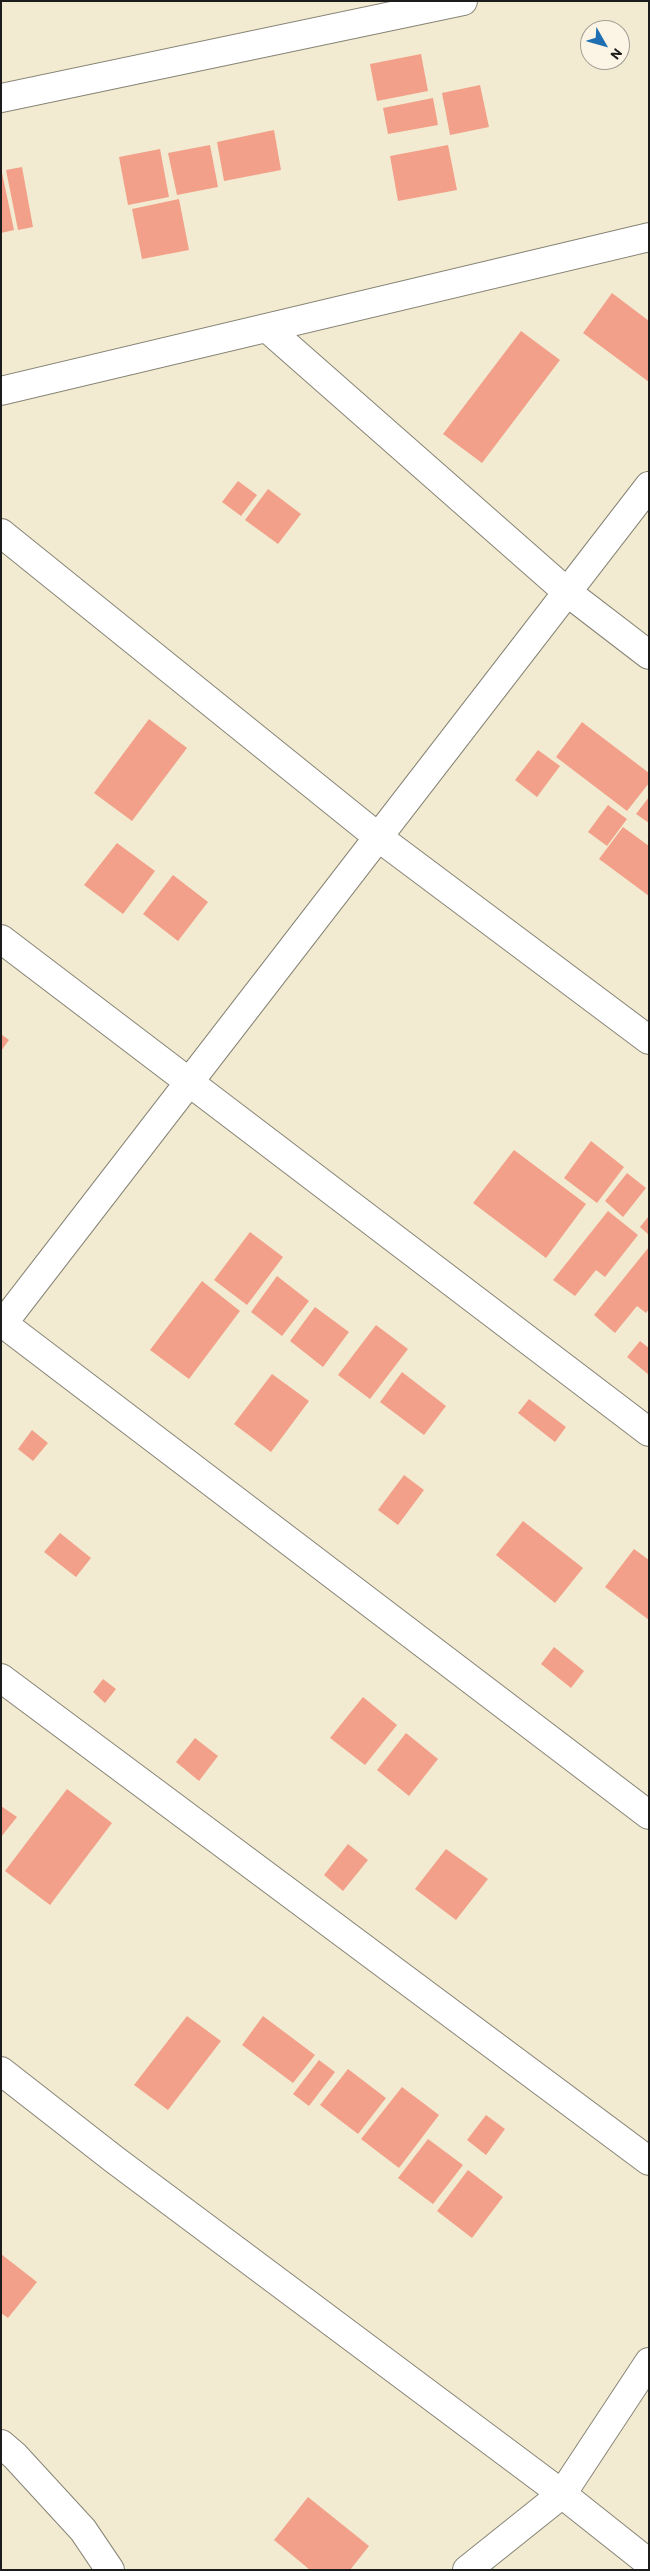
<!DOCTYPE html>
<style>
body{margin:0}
#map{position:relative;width:650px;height:2571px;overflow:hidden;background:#f2ebd1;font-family:Itim,sans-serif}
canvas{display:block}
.frame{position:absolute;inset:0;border:2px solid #1c1c1c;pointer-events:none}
.north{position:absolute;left:580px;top:20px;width:50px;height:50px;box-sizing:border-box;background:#fcf5e5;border:1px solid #a29e95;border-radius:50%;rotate:128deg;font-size:14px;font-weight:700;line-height:20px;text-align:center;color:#1c1c1c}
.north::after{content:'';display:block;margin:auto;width:18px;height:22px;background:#1f6fb2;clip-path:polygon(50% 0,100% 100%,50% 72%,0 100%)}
</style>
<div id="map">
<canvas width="650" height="2571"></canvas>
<div class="frame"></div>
<div class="north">N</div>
</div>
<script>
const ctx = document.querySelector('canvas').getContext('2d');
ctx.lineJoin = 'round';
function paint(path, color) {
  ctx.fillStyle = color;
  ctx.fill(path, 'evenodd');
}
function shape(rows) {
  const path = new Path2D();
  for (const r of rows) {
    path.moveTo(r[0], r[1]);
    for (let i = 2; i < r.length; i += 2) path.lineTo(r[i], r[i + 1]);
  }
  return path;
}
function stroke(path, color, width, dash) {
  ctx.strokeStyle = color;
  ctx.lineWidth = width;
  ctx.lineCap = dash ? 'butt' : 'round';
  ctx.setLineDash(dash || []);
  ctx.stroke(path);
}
paint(shape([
 [421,54,428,91,377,101,370,64],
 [480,85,489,127,450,135,442,93],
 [433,98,438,125,388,134,383,108],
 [274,130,281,170,224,181,217,142],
 [210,145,218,187,177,195,168,153],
 [448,145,457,190,398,201,390,156],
 [160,149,169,197,128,205,119,157],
 [22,167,33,227,18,230,6,170],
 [1,168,14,230,1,233],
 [179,199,189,250,142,259,132,209],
 [612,293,649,321,649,382,583,333],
 [521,331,560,360,482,463,443,434],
 [238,481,257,495,241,516,222,502],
 [268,489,301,514,278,544,245,520],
 [149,719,187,748,132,821,94,793],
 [582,722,649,773,649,783,627,811,556,757],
 [538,750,560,766,537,797,515,780],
 [649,797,649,823,636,814],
 [608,805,627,819,607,846,588,832],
 [623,827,649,846,649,896,599,859],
 [117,843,155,871,123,914,84,885],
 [173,875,208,902,178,941,143,914],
 [1,1034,9,1040,1,1051],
 [591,1141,624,1167,597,1203,564,1178],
 [514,1150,586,1204,546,1258,473,1203],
 [627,1173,646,1188,623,1217,605,1201],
 [608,1211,638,1235,605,1277,596,1270,575,1296,553,1280],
 [649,1216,649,1235,640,1227],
 [250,1232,283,1257,247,1305,214,1280],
 [649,1247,649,1309,646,1313,637,1306,615,1333,594,1315],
 [277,1276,309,1301,282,1336,251,1312],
 [202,1281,240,1311,189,1379,150,1350],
 [315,1307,349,1332,323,1367,290,1341],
 [376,1325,408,1349,370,1399,338,1375],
 [640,1341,649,1348,649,1375,627,1357],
 [402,1372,446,1406,424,1435,380,1402],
 [272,1374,309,1401,271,1452,234,1424],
 [529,1399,566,1427,555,1442,518,1413],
 [32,1430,48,1443,33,1461,18,1449],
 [404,1475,424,1490,398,1525,378,1510],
 [523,1521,583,1568,555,1603,496,1555],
 [60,1533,91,1558,76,1577,44,1552],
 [634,1549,649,1560,649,1620,605,1587],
 [554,1647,584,1671,571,1688,541,1664],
 [103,1679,116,1689,105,1703,93,1692],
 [363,1697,397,1725,365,1765,330,1738],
 [406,1733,438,1759,409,1796,377,1770],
 [195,1738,218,1756,199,1781,176,1762],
 [67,1789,112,1823,50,1905,5,1871],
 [1,1806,17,1817,1,1837],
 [348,1844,368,1860,343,1891,324,1875],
 [446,1849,488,1879,456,1920,415,1889],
 [187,2016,221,2041,168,2110,134,2085],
 [263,2016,315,2055,293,2083,242,2045],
 [319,2060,335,2072,309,2106,293,2094],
 [348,2069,386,2098,358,2134,320,2105],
 [402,2087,439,2115,399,2168,361,2139],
 [486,2115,505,2129,486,2155,467,2140],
 [428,2139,463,2165,433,2204,398,2178],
 [468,2170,503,2197,472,2238,437,2211],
 [1,2254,37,2282,8,2318,1,2313],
 [308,2497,369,2546,350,2570,310,2570,274,2540]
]), '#f2a089');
const street = shape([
 [1,98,463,1],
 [267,328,567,592,649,655],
 [1,391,649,237],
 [1,533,378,837,649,1040],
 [1,939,649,1432],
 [1,1322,649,1815],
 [1,1326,649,486],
 [1,1678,649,2161],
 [1,2071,115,2160,562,2494,649,2563],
 [1,2444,15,2456,83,2530,110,2570],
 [467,2570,562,2494,649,2362]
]);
stroke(street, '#878476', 30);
stroke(street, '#fff', 28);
</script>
